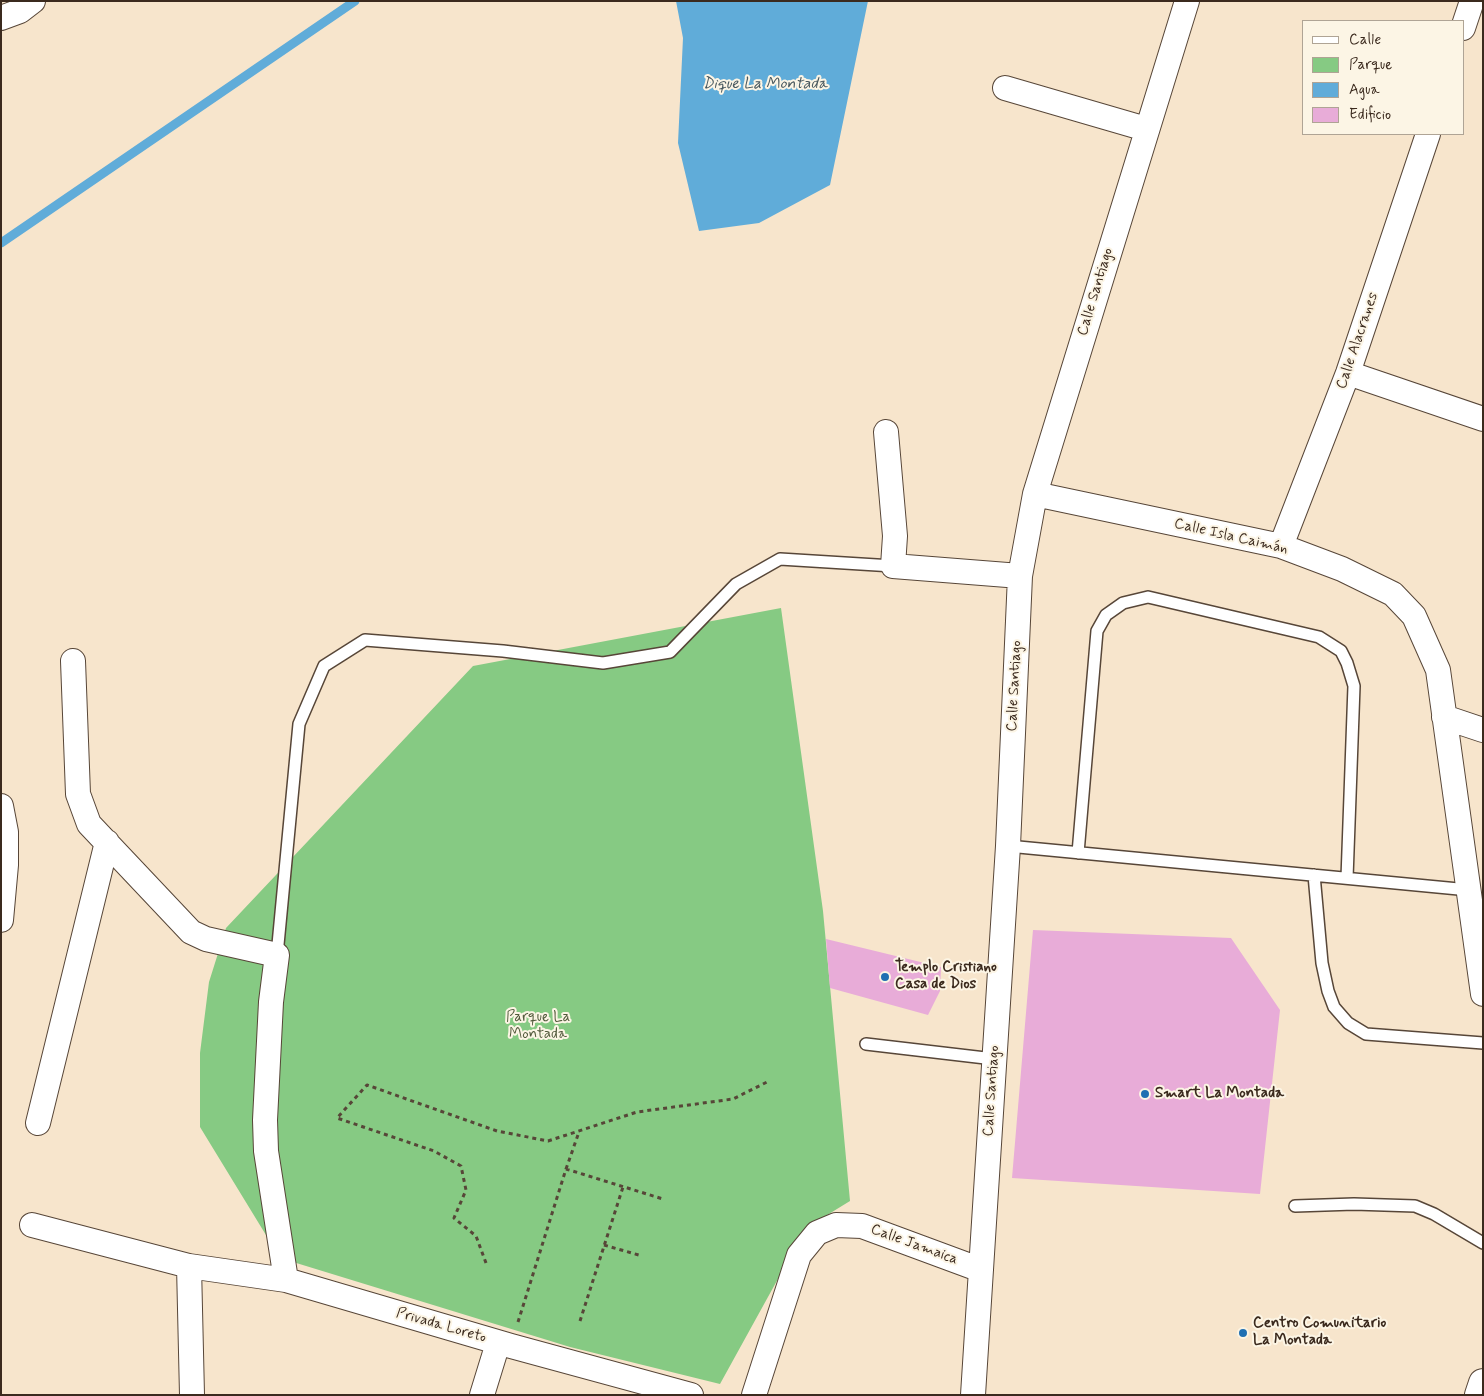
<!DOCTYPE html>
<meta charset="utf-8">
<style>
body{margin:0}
#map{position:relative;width:1484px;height:1396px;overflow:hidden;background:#f7e5cc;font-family:Mynerve,sans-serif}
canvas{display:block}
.frame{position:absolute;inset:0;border:2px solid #3b2a1e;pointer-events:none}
.legend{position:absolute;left:1302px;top:20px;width:162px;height:115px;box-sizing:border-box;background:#fcf5e5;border:1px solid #afa495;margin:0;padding:6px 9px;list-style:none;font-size:15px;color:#3b2a1e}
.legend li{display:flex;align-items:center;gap:10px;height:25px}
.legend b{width:25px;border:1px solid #afa495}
</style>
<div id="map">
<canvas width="1484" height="1396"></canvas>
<div class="frame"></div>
<ul class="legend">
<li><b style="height:6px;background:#fff"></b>Calle</li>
<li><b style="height:14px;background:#86ca83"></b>Parque</li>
<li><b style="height:14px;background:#60acd9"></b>Agua</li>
<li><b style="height:14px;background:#e8acd8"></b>Edificio</li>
</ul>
</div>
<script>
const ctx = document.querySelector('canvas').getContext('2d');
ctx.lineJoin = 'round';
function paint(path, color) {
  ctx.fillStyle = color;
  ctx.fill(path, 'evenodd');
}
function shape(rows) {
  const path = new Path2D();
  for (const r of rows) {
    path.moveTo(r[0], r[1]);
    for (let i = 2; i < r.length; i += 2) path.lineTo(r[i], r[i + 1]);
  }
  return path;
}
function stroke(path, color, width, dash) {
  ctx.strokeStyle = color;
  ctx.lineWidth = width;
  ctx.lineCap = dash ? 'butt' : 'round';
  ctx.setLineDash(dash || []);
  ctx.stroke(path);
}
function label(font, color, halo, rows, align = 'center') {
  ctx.font = font + ' Mynerve,sans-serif';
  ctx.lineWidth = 4;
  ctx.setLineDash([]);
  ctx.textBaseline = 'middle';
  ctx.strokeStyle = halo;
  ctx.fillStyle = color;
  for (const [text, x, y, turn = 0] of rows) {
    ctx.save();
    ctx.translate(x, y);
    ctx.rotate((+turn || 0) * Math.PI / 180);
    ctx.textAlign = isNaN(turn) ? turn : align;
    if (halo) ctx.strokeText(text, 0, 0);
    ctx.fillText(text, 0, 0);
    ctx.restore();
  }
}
paint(shape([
 [781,608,823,911,850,1201,806,1228,720,1384,570,1347,280,1258,200,1127,200,1053,209,982,226,928,473,666]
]), '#86ca83');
paint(shape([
 [676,1,868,1,830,185,759,223,699,231,678,143,683,38]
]), '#60acd9');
stroke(shape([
 [1,243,355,1]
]), '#60acd9', 9);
paint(shape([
 [1033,930,1231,938,1280,1010,1260,1194,1012,1178],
 [826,939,941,967,940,991,928,1015,830,988]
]), '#e8acd8');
const service = shape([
 [1008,846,1469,890],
 [1078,853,1097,631,1106,615,1123,603,1148,597,1319,637,1341,651,1347,663,1354,686,1347,878],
 [1314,875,1322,963,1328,991,1334,1007,1348,1023,1366,1034,1483,1043],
 [277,955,299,724,324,666,365,640,503,651,603,663,670,652,736,584,780,559,893,566],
 [866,1044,994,1059],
 [1295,1206,1354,1204,1415,1206,1434,1214,1483,1243]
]);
const minor = shape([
 [1,18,20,11,33,1],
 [1463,28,1472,1],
 [1005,88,1146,129],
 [1348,373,1483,419],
 [886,432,895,536,893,566,1020,576],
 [1035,494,1281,546,1342,569,1393,594,1414,616,1438,670,1483,994],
 [1281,546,1348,373,1428,134],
 [73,661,78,794,89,824,191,932,206,939,277,955,271,1002,265,1120,266,1151,286,1280],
 [1444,717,1483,730],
 [1,806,6,832,6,865,1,920],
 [38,1123,107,842],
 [32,1225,189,1266,286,1280,511,1346,691,1395],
 [189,1266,192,1395],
 [482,1395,498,1343],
 [754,1395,799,1255,817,1233,836,1225,862,1226,981,1270],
 [973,1395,1008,846,1020,576,1035,494,1187,1]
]);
const secondary = shape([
 [1479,1395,1483,1383]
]);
stroke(service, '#574638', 14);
stroke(minor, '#574638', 26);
stroke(secondary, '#574638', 30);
stroke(shape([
 [566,1169,579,1132],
 [604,1245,642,1256],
 [486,1263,476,1236,454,1218,466,1190,461,1166,434,1151,337,1118,367,1085,497,1131,548,1141,637,1112,733,1099,767,1082],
 [580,1321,623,1187],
 [518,1322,566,1169,663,1199]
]), '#574638', 3, [4, 4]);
stroke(service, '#fff', 11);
stroke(minor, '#fff', 24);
stroke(secondary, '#fff', 28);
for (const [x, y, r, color] of [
 [885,977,5,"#1f6fb2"],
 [1145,1094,5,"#1f6fb2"],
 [1243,1333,5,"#1f6fb2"]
]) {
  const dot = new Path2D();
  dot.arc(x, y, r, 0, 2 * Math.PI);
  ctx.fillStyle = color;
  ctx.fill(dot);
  stroke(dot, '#fcf5e5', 2);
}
label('15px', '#3b2a1e', '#fcf5e5', [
 ["Calle Santiago",1096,292,-73],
 ["Calle Alacranes",1358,341,-71],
 ["Calle Isla Caimán",1231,537,13],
 ["Calle Santiago",1015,686,-87],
 ["Calle Santiago",992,1091,-86],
 ["Calle Jamaica",914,1245,20],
 ["Privada Loreto",441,1326,16]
]);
label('bold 15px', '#3b2a1e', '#fcf5e5', [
 ["Templo Cristiano",895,968],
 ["Casa de Dios",895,985],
 ["Smart La Montada",1155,1094],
 ["Centro Comunitario",1253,1324],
 ["La Montada",1253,1341]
], 'left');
label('15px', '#525a3c', '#fcf5e5', [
 ["Parque La",538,1018],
 ["Montada",538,1035]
]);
label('italic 16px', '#48585f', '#fcf5e5', [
 ["Dique La Montada",765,85]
]);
</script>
